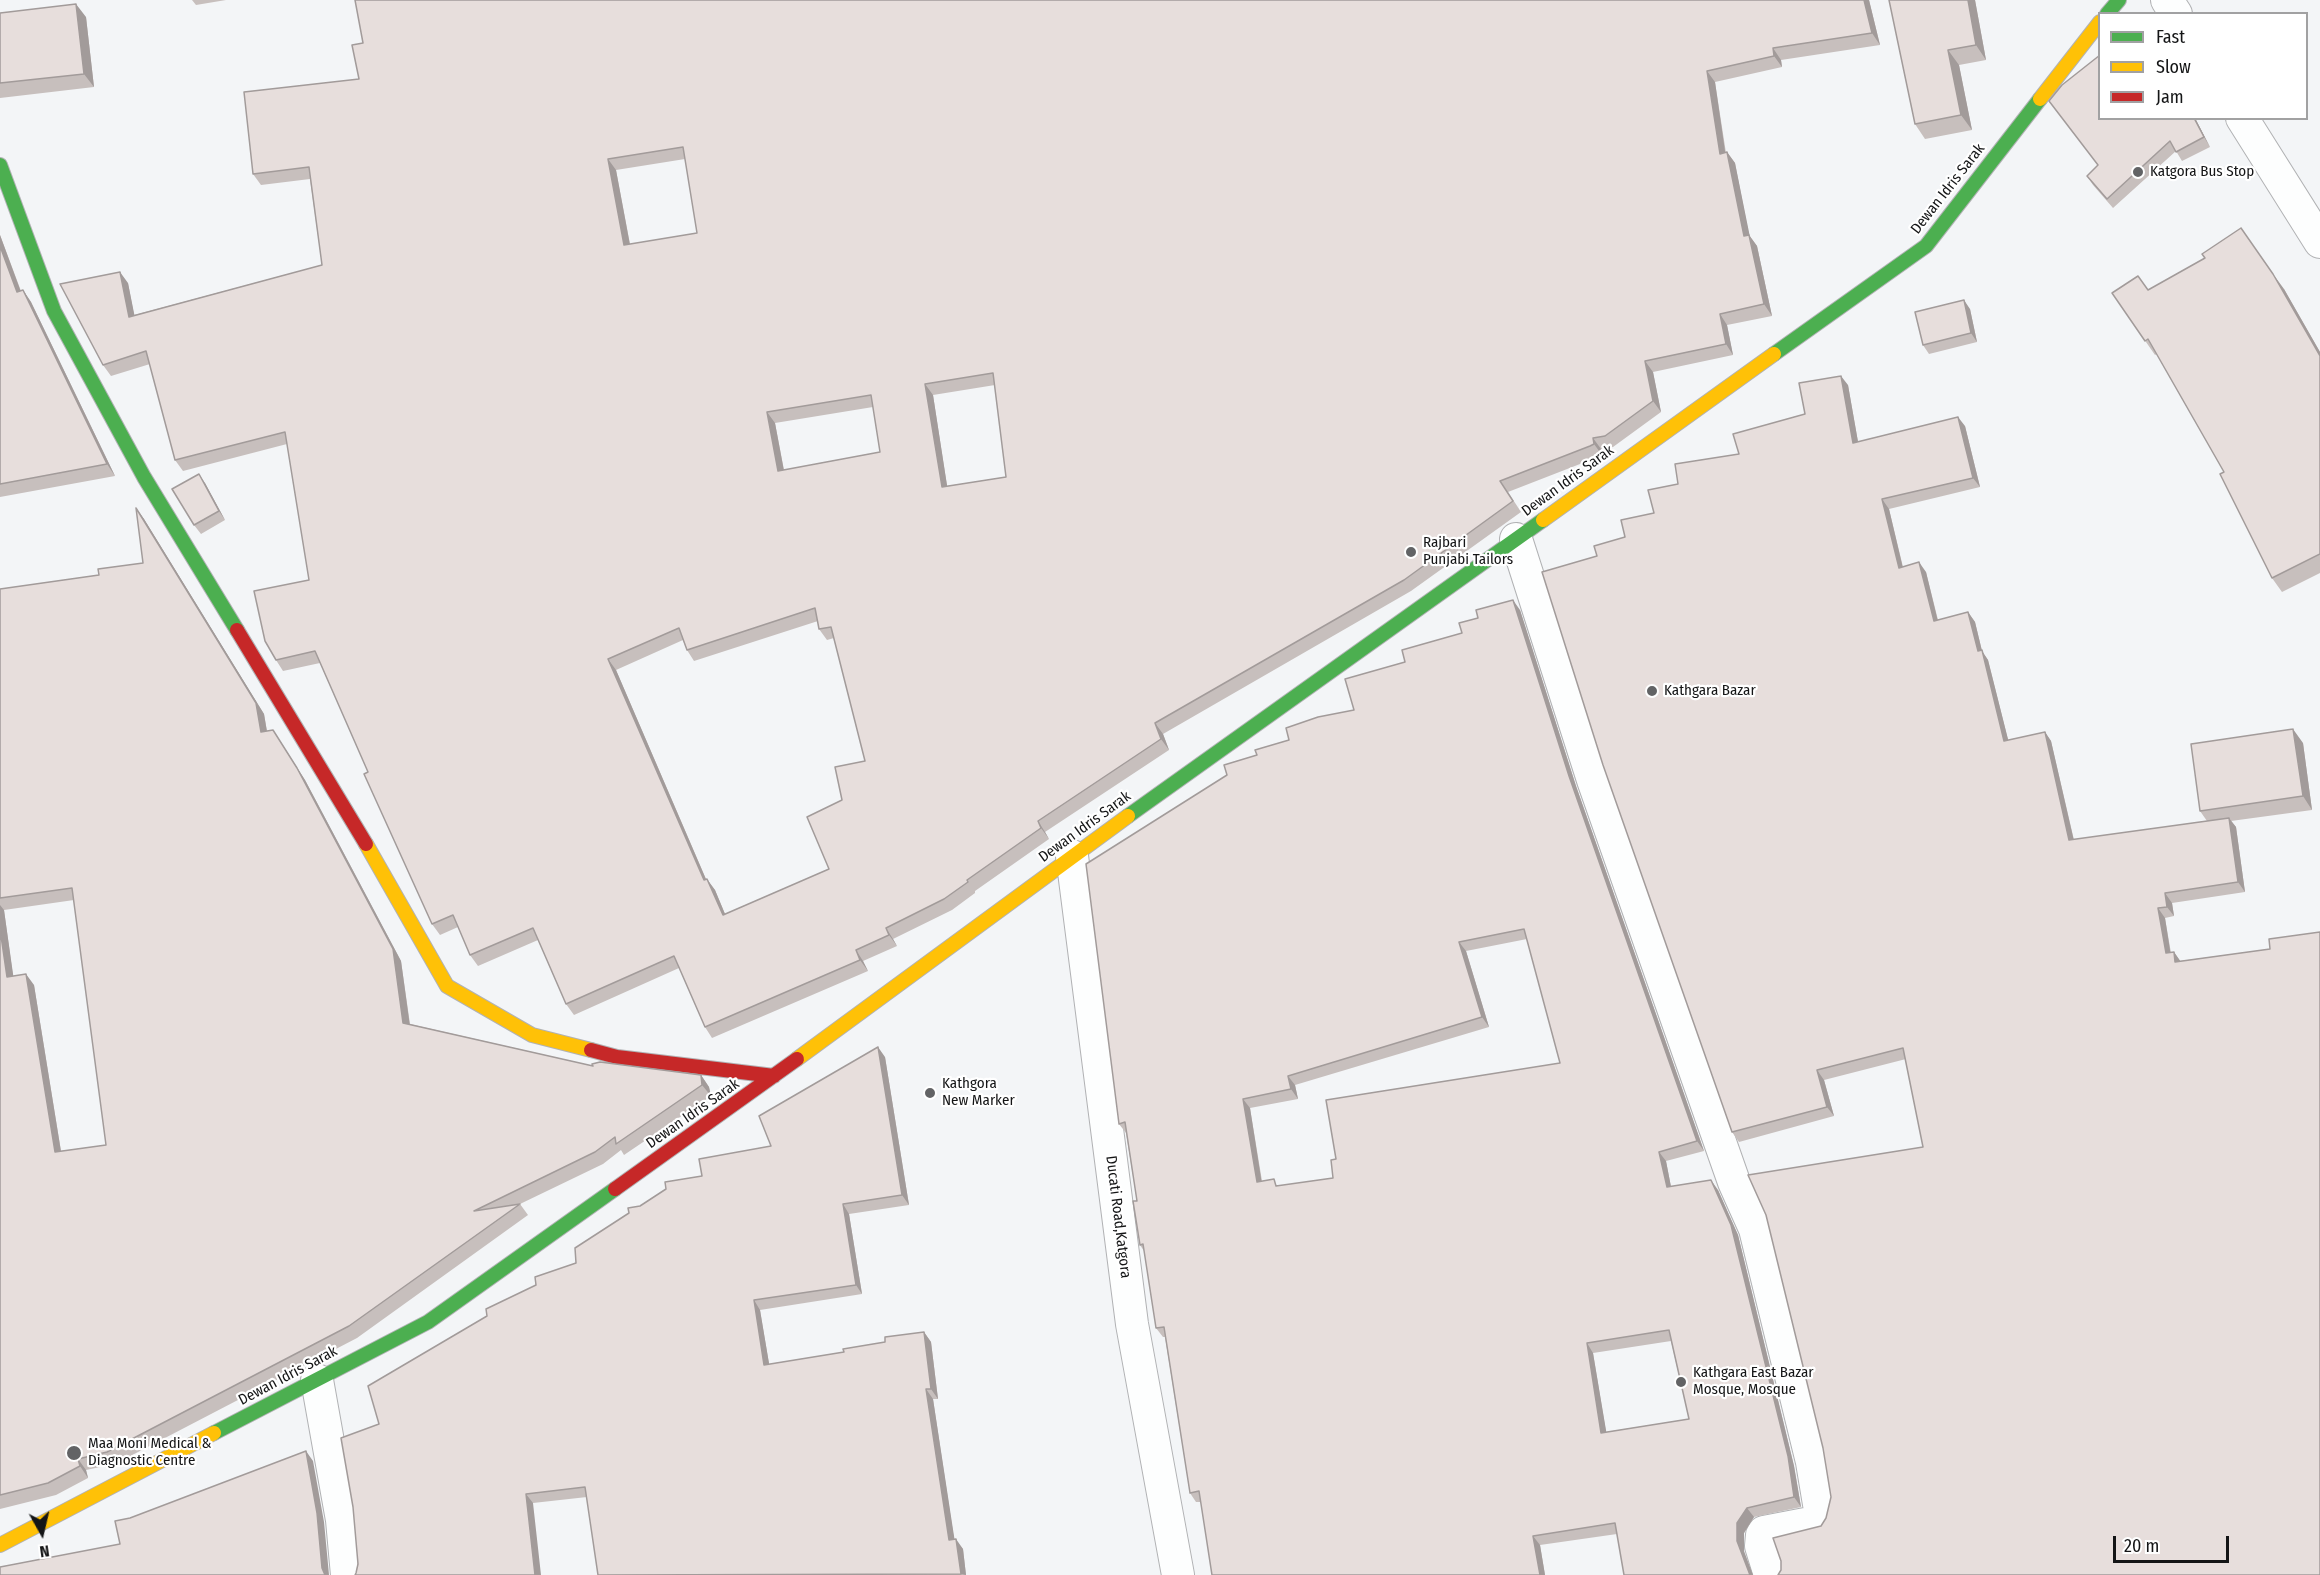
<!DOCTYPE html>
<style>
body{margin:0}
#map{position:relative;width:2320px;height:1575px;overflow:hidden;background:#f3f5f7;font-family:"Fira Sans Condensed",sans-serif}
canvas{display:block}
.legend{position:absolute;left:2098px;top:12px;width:210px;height:108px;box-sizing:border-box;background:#fff;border:2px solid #a1a1a2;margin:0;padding:8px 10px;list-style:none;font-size:18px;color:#141516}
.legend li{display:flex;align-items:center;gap:12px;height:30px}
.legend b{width:30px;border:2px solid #a1a1a2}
.north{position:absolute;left:12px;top:1503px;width:60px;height:60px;-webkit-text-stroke:4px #fff;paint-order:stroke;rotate:172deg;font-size:16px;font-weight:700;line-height:24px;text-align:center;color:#141516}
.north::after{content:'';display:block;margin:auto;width:21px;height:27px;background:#141516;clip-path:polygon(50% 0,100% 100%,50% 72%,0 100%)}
.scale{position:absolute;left:2113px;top:1536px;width:116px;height:27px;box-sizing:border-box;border:3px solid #141516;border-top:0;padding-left:8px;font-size:18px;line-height:21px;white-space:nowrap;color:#141516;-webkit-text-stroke:4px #fff;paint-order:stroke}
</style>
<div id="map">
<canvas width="2320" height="1575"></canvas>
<ul class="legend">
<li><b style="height:8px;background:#4caf50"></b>Fast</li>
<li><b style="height:8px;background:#ffc107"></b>Slow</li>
<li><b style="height:8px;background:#c62828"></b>Jam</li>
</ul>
<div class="north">N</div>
<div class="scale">20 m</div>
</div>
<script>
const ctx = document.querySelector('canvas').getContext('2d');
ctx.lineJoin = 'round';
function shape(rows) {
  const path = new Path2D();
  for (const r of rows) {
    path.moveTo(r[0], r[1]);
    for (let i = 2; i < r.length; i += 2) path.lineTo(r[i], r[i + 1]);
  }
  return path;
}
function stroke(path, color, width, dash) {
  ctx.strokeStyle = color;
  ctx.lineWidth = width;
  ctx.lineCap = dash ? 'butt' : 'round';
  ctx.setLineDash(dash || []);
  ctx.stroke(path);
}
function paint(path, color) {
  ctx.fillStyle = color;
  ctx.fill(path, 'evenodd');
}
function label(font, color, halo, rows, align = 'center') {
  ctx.font = font + ' "Fira Sans Condensed",sans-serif';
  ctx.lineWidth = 4.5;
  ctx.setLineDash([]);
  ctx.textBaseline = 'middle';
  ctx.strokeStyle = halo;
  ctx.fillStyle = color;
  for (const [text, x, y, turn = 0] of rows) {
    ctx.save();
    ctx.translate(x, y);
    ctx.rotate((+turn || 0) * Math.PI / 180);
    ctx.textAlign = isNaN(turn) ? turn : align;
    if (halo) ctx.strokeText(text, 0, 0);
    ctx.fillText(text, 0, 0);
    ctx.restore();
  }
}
const street = shape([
 [2167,0,2176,14],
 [2242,118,2320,242],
 [1516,539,1593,780,1734,1182,1755,1229,1812,1462,1820,1510,1816,1522,1764,1532,1762,1535,1761,1546,1770,1575],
 [1072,856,1132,1324,1178,1575],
 [317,1380,342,1520,347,1575]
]);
const fast = shape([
 [2107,14,2119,0],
 [0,165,54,311,144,477,237,630],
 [1774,354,1926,246,2040,99],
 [1128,816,1543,520],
 [214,1433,428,1322,615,1189]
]);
const slow = shape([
 [2040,99,2100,22],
 [1543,520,1774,354],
 [366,844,447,986,532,1035,591,1050],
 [797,1059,1128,816],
 [0,1545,214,1433]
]);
const jam = shape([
 [237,630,366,844],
 [591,1050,617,1057,774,1076],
 [615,1189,797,1059]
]);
stroke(street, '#b1b2b4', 34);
stroke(fast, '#b1b2b4', 16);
stroke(slow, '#b1b2b4', 16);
stroke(jam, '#b1b2b4', 16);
stroke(street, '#fdfefe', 32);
stroke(fast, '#4caf50', 14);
stroke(slow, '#ffc107', 14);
stroke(jam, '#c62828', 14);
paint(shape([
 [192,0,226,0,196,5],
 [1869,0,1880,45,1781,60,1782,67,1715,82,1726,153,1727,152,1735,163,1749,235,1757,246,1772,316,1727,325,1733,355,1653,372,1661,412,1613,447,1601,449,1602,455,1598,457,1508,492,1521,512,1411,591,1163,734,1169,750,1045,832,1049,839,975,891,975,893,952,910,893,939,897,946,863,961,868,971,712,1038,705,1027,679,968,574,1015,566,1004,538,940,478,966,470,955,458,927,440,935,432,924,368,772,320,663,283,671,276,660,309,580,287,444,183,471,175,460,150,364,111,376,103,365,128,283,134,315,322,265,310,179,261,185,253,174,359,79,363,43],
 [685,159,697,233,630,244,616,170],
 [995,385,1006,477,947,486,933,395],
 [873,407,880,452,784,470,775,423],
 [818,621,819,629,827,640,834,638,865,761,842,800,829,869,725,914,715,890,706,879,616,670,683,640,687,650,694,661],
 [1889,0,1975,0,1986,60,1959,65,1972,130,1925,139,1915,124],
 [0,13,86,17,94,87,0,98],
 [2049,101,2100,118,2195,118,2210,147,2182,161,2176,151,2113,208,2093,185,2087,176,2098,165],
 [0,235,21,291,23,290,31,302,115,476,0,497],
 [2284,289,2320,352,2320,573,2282,592,2272,578,2224,472,2157,354,2155,355,2112,293,2148,290],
 [1970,309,1977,342,1929,354,1923,345],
 [1848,385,1858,442,1965,426,1980,487,1889,509,1903,567,1926,572,1938,620,1968,612,1975,622,1982,651,1988,660,2008,740,2045,732,2051,741,2074,840,2207,821,2200,811,2303,743,2312,810,2231,821,2236,827,2245,892,2172,903,2174,916,2165,918,2171,953,2174,952,2180,961,2270,949,1821,1526,1826,1518,1923,1147,1906,1059,1824,1080,1834,1116,1739,1142,1732,1132,1597,556,1625,537,1654,513,1678,484,1739,454,1805,414],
 [205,483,225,520,201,534,194,525],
 [136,508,144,519,264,714,267,731,273,730,305,780,401,961,410,1024,593,1066,701,1075,709,1087,711,1096,624,1155,621,1150,603,1164,520,1204,528,1215,357,1338,115,1464,86,1470,88,1478,56,1495,0,1509,0,589,99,575,143,563],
 [74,900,106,1145,61,1151,34,985,13,976,4,910],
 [1520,610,1576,786,1704,1151,1666,1161,1671,1187,1718,1190,1738,1235,1794,1466,1801,1507,1754,1517,1744,1533,1744,1551,1617,1534,1540,1545,1545,1575,1212,1575,1201,1502,1196,1502,1190,1493,1165,1337,1163,1337,1156,1328,1144,1251,1140,1245,1137,1201,1126,1133,1119,1124,1227,775,1257,755,1354,710,1405,662,1462,633],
 [1527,939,1560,1063,1336,1159,1333,1178,1279,1186,1262,1181,1250,1108,1298,1099,1295,1085,1489,1027,1466,951],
 [1671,1341,1689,1419,1606,1432,1593,1353],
 [885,1057,909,1205,849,1214,862,1294,760,1310,769,1364,844,1352,924,1332,931,1342,938,1399,933,1399,954,1539,963,1549,966,1575,598,1575,587,1497,533,1503,356,1573,379,1424,487,1316,536,1285,576,1263,640,1206,702,1176,771,1146]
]), '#c7bfbd');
paint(shape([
 [1864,0,1869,0,1880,45,1872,33],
 [1968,0,1975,0,1986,60,1976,45],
 [76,4,86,17,94,87,84,74],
 [1773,48,1781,60,1782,67,1774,56],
 [1948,50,1959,65,1972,130,1961,115],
 [1707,71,1715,82,1727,165,1720,154],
 [2194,118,2195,118,2210,147,2204,137],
 [1727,152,1735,163,1752,247,1744,236],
 [608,159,616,170,632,256,624,245],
 [0,235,25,303,17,292,0,246],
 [1749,235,1757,246,1772,316,1764,304],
 [120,272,128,283,137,328,129,317],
 [2273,274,2284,289,2320,352,2320,356],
 [23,290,31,302,115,476,107,464],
 [1964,300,1970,309,1977,342,1971,333],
 [1720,314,1727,325,1733,355,1726,344],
 [1645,361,1653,372,1661,412,1653,401],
 [1841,376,1848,385,1860,453,1853,443],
 [925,384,933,395,949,498,942,487],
 [767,412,775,423,786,482,778,471],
 [1958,417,1965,426,1980,487,1973,478],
 [1593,438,1601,449,1602,455,1594,444],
 [199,474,205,483,225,520,219,511],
 [1882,499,1889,509,1905,577,1899,568],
 [136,508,144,519,264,714,269,744,261,732],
 [1919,562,1926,572,1940,630,1934,621],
 [1513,600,1520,610,1576,786,1704,1151,1697,1141,1569,776],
 [1968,612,1975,622,1982,651,1988,660,2011,751,2004,741,1978,651],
 [608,659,616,670,711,891,704,880],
 [1155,723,1163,734,1169,750,1161,739],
 [2293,729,2303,743,2312,810,2303,796],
 [273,730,305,780,401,961,411,1034,403,1023],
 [2045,732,2051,741,2076,850,2069,840],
 [2229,818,2236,827,2245,892,2238,882],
 [1038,821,1045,832,1049,839,1041,828],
 [707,879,715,890,730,926,723,915],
 [2165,893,2172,903,2174,916,2167,907],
 [0,905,4,910,15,988,7,977,0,929],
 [2158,908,2165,918,2172,963,2166,953],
 [886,928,893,939,897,946,889,935],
 [1459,942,1466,951,1489,1027,1482,1017],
 [856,950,863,961,868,971,860,960],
 [2174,952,2181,962,2175,962],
 [26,974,34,985,63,1164,55,1152],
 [878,1047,885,1057,909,1205,902,1195],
 [1817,1070,1824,1080,1834,1116,1827,1107],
 [701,1075,709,1087,711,1096,702,1085],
 [1288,1076,1295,1085,1298,1099,1291,1089],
 [1243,1099,1250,1108,1263,1191,1257,1182],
 [1659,1152,1666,1161,1673,1197,1667,1187],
 [1711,1180,1718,1190,1738,1235,1794,1466,1801,1507,1794,1497],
 [843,1204,849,1214,862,1294,856,1285],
 [754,1300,760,1310,771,1375,764,1365],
 [924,1332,931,1342,938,1399,931,1389],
 [1587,1343,1593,1353,1608,1442,1601,1433],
 [926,1389,933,1399,956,1549,949,1540],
 [306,1451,313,1461,324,1522,329,1575,325,1575,322,1568],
 [78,1459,86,1470,88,1478,80,1466],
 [526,1494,533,1503,541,1575,535,1575],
 [1747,1508,1754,1517,1744,1533,1744,1551,1753,1575,1750,1575,1737,1541,1737,1523],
 [1533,1536,1540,1545,1545,1575,1540,1575],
 [956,1539,963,1549,966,1575,961,1574]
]), '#a29b9a');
const building = shape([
 [355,0,1864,0,1872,33,1773,48,1774,56,1707,71,1720,154,1727,152,1744,236,1749,235,1764,304,1720,314,1726,344,1645,361,1653,401,1605,436,1593,438,1594,444,1590,446,1500,481,1513,501,1404,580,1155,723,1161,739,1038,821,1041,828,967,880,968,882,944,899,886,928,889,935,856,950,860,960,705,1027,674,956,566,1004,533,928,470,955,453,915,432,924,364,774,368,772,315,651,276,660,265,641,254,591,309,580,285,432,175,460,146,351,103,365,60,284,120,272,129,317,322,265,309,167,253,174,244,92,359,79,352,45,363,43,355,0],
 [683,147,697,233,624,245,608,159,683,147],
 [993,373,1006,477,942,487,925,384,993,373],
 [871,395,880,452,778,471,767,412,871,395],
 [815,608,819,629,831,627,865,761,835,767,842,800,807,817,829,869,723,915,707,879,704,880,608,659,679,628,687,650,815,608],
 [1889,0,1968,0,1976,45,1948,50,1961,115,1915,124,1889,0],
 [76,4,84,74,0,83,0,13,76,4],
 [2100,55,2100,118,2194,118,2204,137,2176,152,2170,141,2107,199,2087,176,2098,165,2049,101,2062,85,2100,55],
 [2241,228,2273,274,2320,356,2320,554,2272,578,2220,474,2224,472,2148,339,2145,341,2112,293,2138,276,2148,290,2205,258,2202,254,2241,228],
 [0,246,17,292,23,290,107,464,0,484,0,246],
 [1964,300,1971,333,1923,345,1915,312,1964,300],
 [1841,376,1853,443,1958,417,1973,478,1882,499,1899,568,1919,562,1934,621,1968,612,1978,651,1982,650,2004,741,2045,732,2069,840,2229,818,2238,882,2165,893,2167,907,2158,908,2166,953,2174,952,2175,962,2270,949,2269,939,2320,932,2320,1575,1778,1575,1781,1570,1781,1561,1773,1538,1821,1526,1826,1518,1831,1497,1823,1448,1766,1215,1748,1175,1923,1147,1903,1048,1817,1070,1827,1107,1732,1132,1603,765,1542,572,1597,556,1594,546,1625,537,1621,520,1654,513,1648,490,1678,484,1675,464,1739,454,1733,434,1805,414,1799,383,1841,376],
 [199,474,219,511,194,525,172,489,199,474],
 [136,508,256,703,261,732,273,730,297,768,393,949,403,1023,593,1066,592,1064,600,1062,701,1075,702,1085,616,1144,615,1137,595,1152,474,1211,520,1204,349,1326,107,1452,78,1459,80,1466,48,1483,0,1495,0,929,7,977,26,974,55,1152,106,1145,72,888,0,898,0,589,99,575,98,569,143,563,136,508],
 [1513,600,1569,776,1697,1141,1659,1152,1667,1187,1711,1180,1731,1225,1788,1456,1794,1497,1747,1508,1737,1523,1737,1541,1750,1575,1624,1575,1615,1523,1533,1536,1540,1575,1212,1575,1199,1491,1190,1493,1164,1327,1156,1328,1143,1244,1140,1245,1133,1201,1137,1201,1125,1122,1119,1124,1086,864,1227,775,1224,765,1257,755,1255,750,1289,740,1286,728,1318,717,1354,710,1345,679,1405,662,1402,650,1462,633,1459,623,1478,618,1476,610,1513,600],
 [1524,929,1560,1063,1326,1100,1336,1159,1331,1160,1333,1178,1276,1186,1274,1179,1257,1182,1243,1099,1291,1089,1288,1076,1482,1017,1459,942,1524,929],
 [1669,1330,1689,1419,1601,1433,1587,1343,1669,1330],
 [2293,729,2303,796,2200,811,2191,744,2293,729],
 [878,1047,902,1195,843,1204,856,1285,754,1300,764,1365,844,1352,843,1349,885,1342,885,1337,924,1332,931,1389,926,1389,949,1540,956,1539,961,1574,598,1575,585,1487,526,1494,535,1575,355,1575,356,1573,358,1564,353,1507,341,1438,379,1424,368,1386,487,1316,486,1309,536,1285,535,1277,576,1263,575,1248,629,1213,628,1208,640,1206,666,1189,665,1182,702,1176,699,1159,771,1146,759,1116,878,1047],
 [306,1451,317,1513,322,1568,325,1575,0,1575,0,1567,120,1544,115,1521,130,1518,306,1451]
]);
paint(building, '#e7dedc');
stroke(building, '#a29b9a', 1.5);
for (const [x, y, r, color] of [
 [2138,172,6,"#626365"],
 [1411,552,6,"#626365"],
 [1652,691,6,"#626365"],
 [930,1093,6,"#626365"],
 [1681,1382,6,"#626365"],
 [74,1453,8,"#626365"]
]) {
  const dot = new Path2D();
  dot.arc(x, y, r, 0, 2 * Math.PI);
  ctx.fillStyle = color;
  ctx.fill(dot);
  stroke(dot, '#fff', 2);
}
label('15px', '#141516', '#fff', [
 ["Katgora Bus Stop",2150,172],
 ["Rajbari",1423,543],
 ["Punjabi Tailors",1423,560],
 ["Kathgara Bazar",1664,691],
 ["Kathgora",942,1084],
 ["New Marker",942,1101],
 ["Kathgara East Bazar",1693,1373],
 ["Mosque, Mosque",1693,1390],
 ["Maa Moni Medical &",88,1444],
 ["Diagnostic Centre",88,1461]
], 'left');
label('15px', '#141516', '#fff', [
 ["Dewan Idris Sarak",1948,189,-52],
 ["Dewan Idris Sarak",1568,481,-36],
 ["Dewan Idris Sarak",1085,827,-36],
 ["Dewan Idris Sarak",693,1114,-35],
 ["Ducati Road,Katgora",1118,1217,83],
 ["Dewan Idris Sarak",288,1376,-28]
]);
</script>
